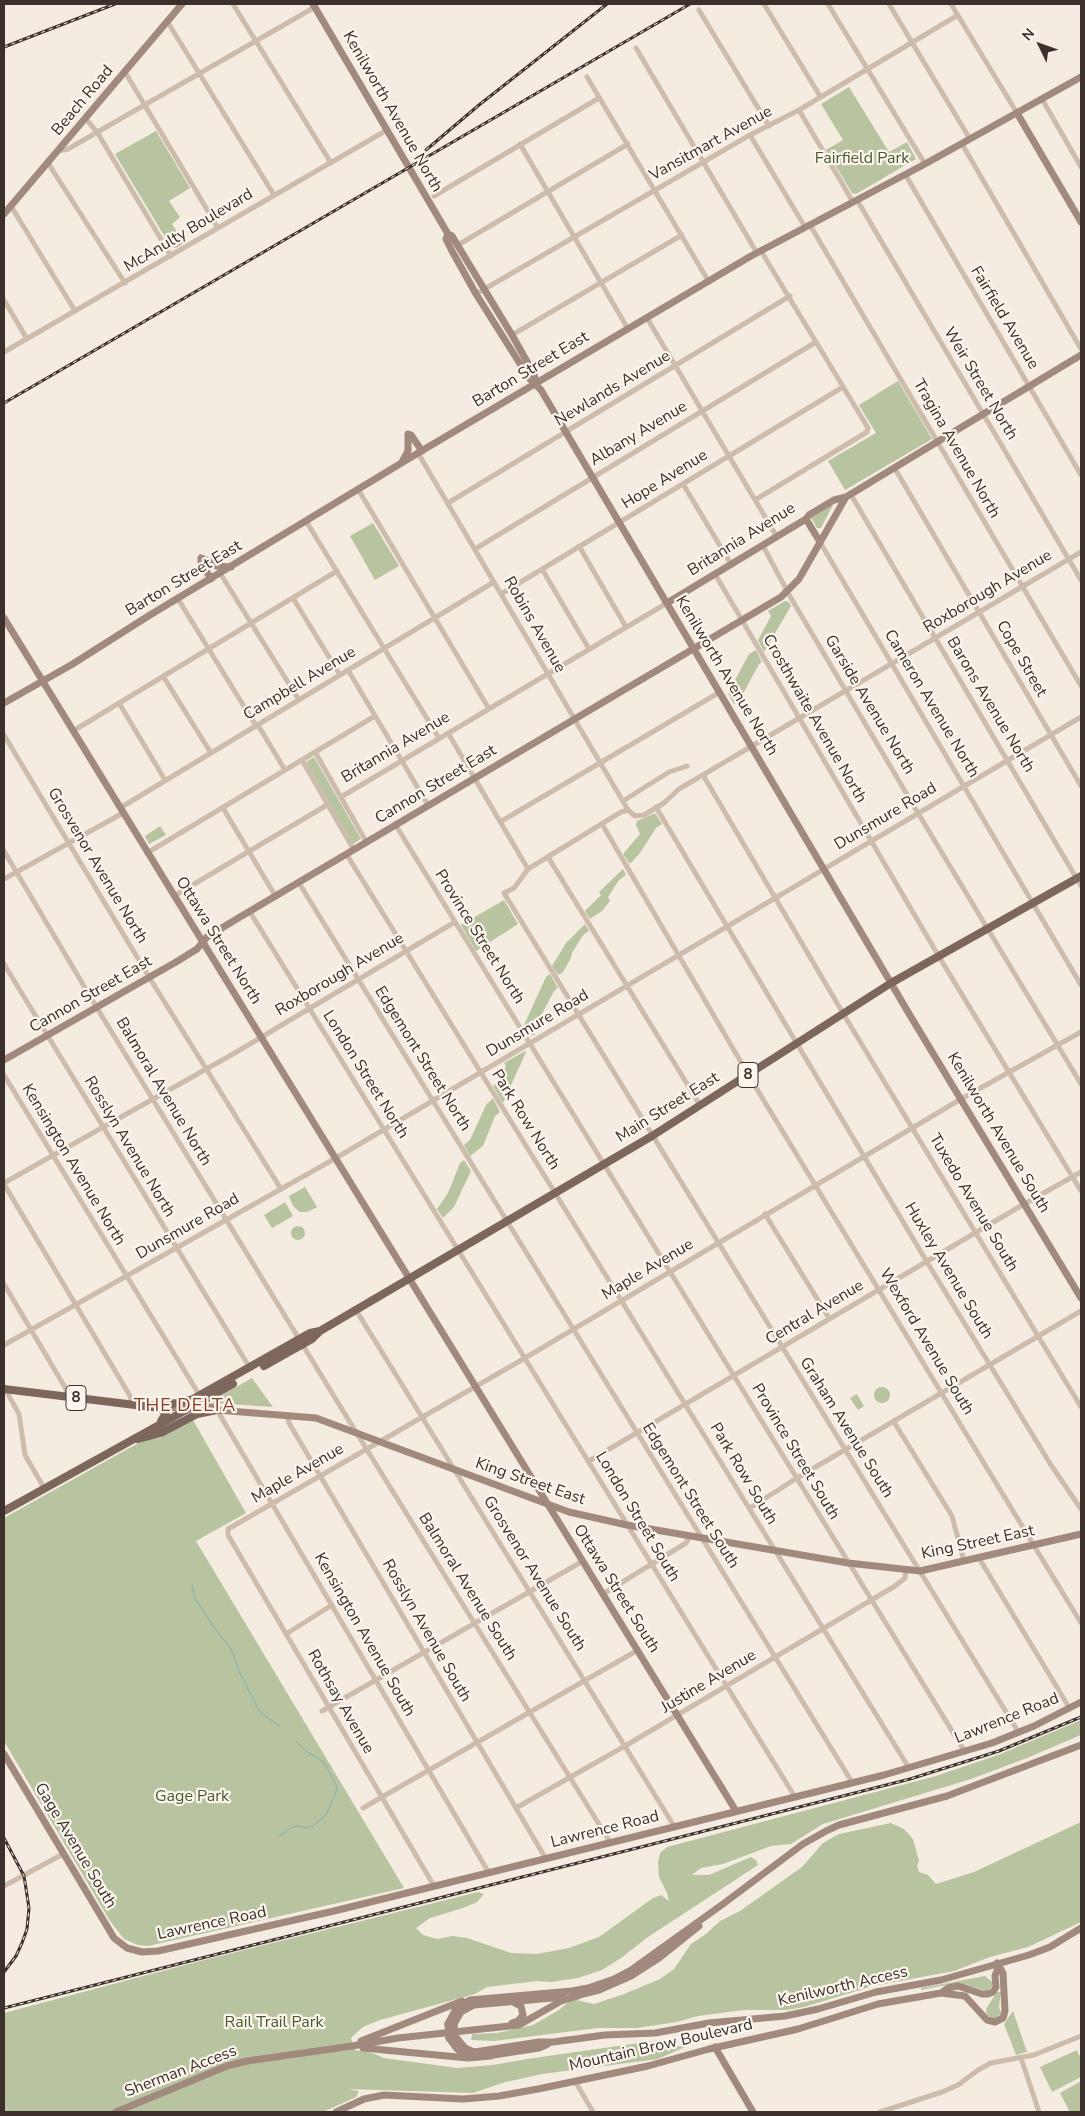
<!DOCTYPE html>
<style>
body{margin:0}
#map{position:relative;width:1085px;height:2116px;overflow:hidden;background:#f4ebe1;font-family:"Nunito Sans",sans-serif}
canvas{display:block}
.frame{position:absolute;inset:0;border:5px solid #3b302b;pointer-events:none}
.north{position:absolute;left:1015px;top:20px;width:50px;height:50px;-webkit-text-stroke:4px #fbf5ee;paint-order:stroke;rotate:312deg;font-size:14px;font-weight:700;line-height:20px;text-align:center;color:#3b302b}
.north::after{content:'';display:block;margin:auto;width:18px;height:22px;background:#3b302b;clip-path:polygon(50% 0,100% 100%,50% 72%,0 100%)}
</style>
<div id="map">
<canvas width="1085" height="2116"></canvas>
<div class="frame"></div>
<div class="north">N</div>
</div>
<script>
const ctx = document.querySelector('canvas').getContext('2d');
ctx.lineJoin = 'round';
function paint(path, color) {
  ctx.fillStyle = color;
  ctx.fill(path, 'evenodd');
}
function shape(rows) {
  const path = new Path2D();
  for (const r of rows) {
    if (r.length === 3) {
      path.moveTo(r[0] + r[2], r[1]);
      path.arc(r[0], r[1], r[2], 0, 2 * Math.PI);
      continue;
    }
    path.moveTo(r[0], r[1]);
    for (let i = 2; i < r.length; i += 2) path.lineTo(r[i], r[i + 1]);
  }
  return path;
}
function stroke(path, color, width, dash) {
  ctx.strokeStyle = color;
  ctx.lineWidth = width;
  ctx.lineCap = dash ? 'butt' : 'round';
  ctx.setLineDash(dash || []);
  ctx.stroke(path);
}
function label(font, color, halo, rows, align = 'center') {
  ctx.font = font + ' "Nunito Sans",sans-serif';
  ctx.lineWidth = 4.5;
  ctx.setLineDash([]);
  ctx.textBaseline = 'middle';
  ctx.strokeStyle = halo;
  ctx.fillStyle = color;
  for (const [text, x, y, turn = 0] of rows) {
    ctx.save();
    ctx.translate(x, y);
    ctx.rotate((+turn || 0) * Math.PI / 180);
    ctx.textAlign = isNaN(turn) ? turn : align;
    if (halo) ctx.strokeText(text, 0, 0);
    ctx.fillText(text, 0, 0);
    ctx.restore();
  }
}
paint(shape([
 [849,87,889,152,907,142,916,159,856,194,852,193,826,150,843,140,821,104],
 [156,131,190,188,169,201,180,217,172,224,184,243,176,248,171,247,115,154],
 [898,381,932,439,845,490,828,461,876,433,859,405],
 [832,505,833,505,821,528,817,528,811,517],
 [373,523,399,566,375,580,350,536],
 [785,601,789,602,791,606,764,652,758,640,771,616,768,611],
 [756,650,762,662,759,664,739,701,734,704,728,693,749,654],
 [314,757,361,839,353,844,306,762],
 [653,814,656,814,662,824,656,828,640,853,631,863,629,863,623,854,640,834,636,825,637,821],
 [160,826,166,835,149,844,145,836],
 [623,869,626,875,619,880,608,897,610,901,602,911,590,919,585,911,601,895,599,892],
 [504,900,518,924,476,951,461,925],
 [585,924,589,931,583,935,572,953,571,958,563,972,558,975,552,966,566,943],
 [550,974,558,988,554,991,534,1029,535,1035,528,1036,523,1027,546,977],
 [525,1051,526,1052,503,1103,493,1086,497,1083,506,1066,504,1063],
 [493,1098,500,1112,495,1116,483,1146,470,1156,464,1145,470,1140,486,1105],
 [464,1160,471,1171,454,1207,443,1218,437,1209,448,1193,460,1163],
 [305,1187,317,1207,307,1212,300,1212,293,1206,289,1196],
 [285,1202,293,1216,272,1228,264,1215],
 [298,1233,7],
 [252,1378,273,1407,213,1403,212,1401],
 [882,1395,8],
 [857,1394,864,1406,858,1410,850,1398],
 [193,1420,246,1513,196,1541,404,1888,148,1946,138,1945,124,1939,110,1921,4,1741,4,1518,142,1441,160,1438],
 [1081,1720,1081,1735,1027,1758,971,1779,823,1824,791,1844,771,1846,723,1864,701,1868,692,1875,709,1875,751,1857,756,1860,758,1865,648,1937,621,1958,602,1970,578,1978,552,1982,537,1981,487,1987,475,1994,380,2020,363,2027,351,2038,355,2050,372,2053,384,2058,457,2068,493,2065,527,2059,660,2040,663,2044,685,2047,658,2059,542,2074,502,2083,473,2093,348,2089,359,2091,356,2097,323,2112,4,2112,4,2013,196,1962,478,1892,484,1894,477,1902,463,1908,430,1918,416,1928,423,1935,437,1939,452,1936,467,1938,511,1953,537,1954,569,1948,599,1937,653,1898,661,1895,669,1901,667,1893,659,1877,658,1862,660,1853,667,1847,936,1776,998,1755],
 [1081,1822,1081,1922,1028,1947,990,1957,954,1971,873,1986,804,2007,787,2010,744,2010,698,2016,677,2022,637,2028,598,2028,494,2041,471,2040,472,2034,497,2033,533,2025,559,2010,572,1999,594,2004,624,1994,660,1979,674,1969,691,1944,706,1934,720,1921,740,1911,802,1867,823,1843,839,1834,891,1823,904,1829,913,1839,919,1861,917,1866,919,1872,928,1875,936,1884,974,1872],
 [985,1976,992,1982,992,1987,987,1991,956,1983,921,1990,921,1988],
 [997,1992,1001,1992,999,2006,1001,2013,998,2017,993,2019,987,2015,986,2009],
 [1013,2011,1027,2052,1016,2055,1004,2024],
 [1077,2050,1081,2059,1081,2077,1052,2092,1040,2067],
 [1081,2081,1081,2112,1070,2112,1060,2093]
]), '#b8c4a0');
stroke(shape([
 [192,1585,195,1598,213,1626,231,1649,239,1671,256,1705,261,1713,280,1726],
 [279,1836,292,1827,300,1826,306,1828,313,1826,326,1815,336,1792,337,1787,324,1762,306,1751,296,1741]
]), '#7fb0b2', 1);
stroke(shape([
 [233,4,331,163],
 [764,4,820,96],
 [828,4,925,164],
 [889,4,970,139],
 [951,4,1017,113],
 [699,10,769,126],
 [167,21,274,195],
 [636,48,757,253],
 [125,72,218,228],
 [587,77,709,282],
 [1042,99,1081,167],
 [799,110,853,202],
 [85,118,97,132,171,256],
 [750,135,805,227],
 [520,144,628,329],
 [962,144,1081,349],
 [58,151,68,149,315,7],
 [48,163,125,283],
 [905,174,1081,475],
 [434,196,599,98],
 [857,200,1081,580],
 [11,206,75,311],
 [810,225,1081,686],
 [458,245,628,144],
 [476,294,750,135,799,110,958,15],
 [4,300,27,339],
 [647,318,777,537],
 [512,335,682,235],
 [4,352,387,130],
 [418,453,628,810],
 [894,467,1081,786],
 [683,484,731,564],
 [358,489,489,709],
 [850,493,1081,886],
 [755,500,867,432,868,428,761,251],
 [448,503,790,296],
 [306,521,439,738],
 [820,542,1081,985],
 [579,546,626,627],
 [763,546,791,598,915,808,1081,1084],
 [475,549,816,342],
 [542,569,589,649],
 [220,573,299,700],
 [715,574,938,955,1081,1191],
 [501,594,843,387],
 [293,598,340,675],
 [178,599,253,721,261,730,285,770],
 [348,670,428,805],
 [163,676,211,753],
 [119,703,165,780],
 [73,731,337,571],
 [448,733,528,869],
 [4,735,149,977,281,1189],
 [315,752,367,843],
 [302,760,354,850],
 [703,775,847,1020,1081,1407],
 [341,797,667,603],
 [623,801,669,772,687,766],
 [656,807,927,1262,1051,1465,1081,1509],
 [120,808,494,582],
 [223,808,276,897],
 [500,822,720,692],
 [395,824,965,1752],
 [602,824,752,1081,1081,1623],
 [4,851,97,1008,351,1424,610,1842],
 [147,853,375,716],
 [347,855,909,1768],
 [548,857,700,1105],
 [4,879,123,813],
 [299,883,852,1782],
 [174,896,327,805],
 [250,912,795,1797],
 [4,964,250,1368],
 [4,1075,200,1396],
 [4,1183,233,1054,455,922],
 [4,1184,130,1396,132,1405],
 [765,1214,829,1318],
 [4,1284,66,1389,67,1397],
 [356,1310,674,1826],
 [4,1345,336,1158,1081,717],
 [4,1387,19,1414,25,1455,44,1488],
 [217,1410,489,1873],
 [287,1415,289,1423,546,1859],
 [894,1422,952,1516,964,1561],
 [589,1461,1019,1207,1081,1172],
 [750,1508,797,1478,1081,1311],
 [979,1558,1070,1709],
 [603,1594,686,1543,690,1536],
 [286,1634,332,1605],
 [322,1711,583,1561],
 [1019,1733,504,893,514,888,528,869,621,812,628,810,635,816,644,815,664,803,679,789,1081,552],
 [363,1808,638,1650],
 [516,1808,625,1746,895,1586,905,1578,906,1570],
 [4,1886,63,1854],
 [434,1886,228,1535,228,1529,525,1358,961,1099,1081,1032],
 [1021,2058,1039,2112],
 [575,2081,593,2112],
 [880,2112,942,2092,958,2085,978,2070,991,2063,1034,2055,1081,2036]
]), '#cdbbac', 5);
stroke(shape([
 [313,4,448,234,452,236,512,335,534,374,536,383],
 [1017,113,1081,222],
 [4,214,182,4],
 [448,234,446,239,452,251,476,294,529,378,541,390,911,1017,1081,1298],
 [408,434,411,435,422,451],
 [402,462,408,451,408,434],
 [806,519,820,542],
 [201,558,217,566,231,567],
 [201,558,201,562,211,579],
 [667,603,806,519,809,515,834,500,846,497,1081,355],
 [4,618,736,1811],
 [4,703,71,665,150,615,418,453,751,256,925,164,1081,77],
 [4,1060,176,962,197,949,207,937,240,917,781,597,799,579,846,497],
 [160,1408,212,1407,217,1410,316,1418,569,1512,627,1525,848,1563,920,1571,1081,1534],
 [4,1754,114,1938,127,1948,142,1952,158,1951,334,1911,884,1775,992,1743,1034,1726,1081,1702],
 [941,1993,948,1988,958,1986,982,1994,988,1994,993,1992,996,1987,995,1976,998,1968],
 [575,1996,599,1990,631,1976,659,1958,699,1926],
 [512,2023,518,2021,523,2015,521,2006,515,2003],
 [448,2024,457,2007,470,2000,572,1991,588,1988,614,1979,631,1970,723,1904,803,1844,826,1831,839,1825,947,1796,1081,1745],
 [454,2024,461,2012,474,2005,564,1997],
 [455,2036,465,2048,474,2052,481,2051,539,2042,553,2042,605,2035,655,2033,709,2023,785,2016,818,2009,876,1992,941,1980,1029,1955,1050,1947,1081,1928],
 [449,2038,457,2049,469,2056],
 [361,2041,462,2001],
 [715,2047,753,2112],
 [363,2048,468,2058,491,2056],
 [487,2056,539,2048,548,2044],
 [116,2112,227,2066,247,2061,352,2046,398,2038,519,2025,561,2001,578,1996],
 [336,2112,364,2099,384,2095,463,2099,499,2096,538,2089,648,2066,709,2049,798,2029,878,2004,941,1993,965,1996,987,2020,995,2022,1003,2018,1005,2011,1003,1973,997,1963]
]), '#a18a7d', 7);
stroke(shape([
 [264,1366,312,1339,320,1331],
 [4,1389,160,1408,166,1413,161,1421],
 [147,1406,178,1403,193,1399,310,1333,320,1331,652,1136,891,983,1081,876],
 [138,1439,161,1433,197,1414,217,1410],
 [4,1511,233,1384]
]), '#7d675c', 8);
const rail = shape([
 [4,47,115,4],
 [426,150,479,105,607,4],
 [4,403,690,4],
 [4,1838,24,1876,29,1908,27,1929,22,1943,16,1956,4,1972],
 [4,2008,910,1779,999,1751,1081,1717]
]);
stroke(rail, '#3b302b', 3);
stroke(rail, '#fbf5ee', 1, [4]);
stroke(shape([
 [448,2024,449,2038],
 [454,2024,455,2036]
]), '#a18a7d', 7);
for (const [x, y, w] of [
 [748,1075,20],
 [76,1398,20]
]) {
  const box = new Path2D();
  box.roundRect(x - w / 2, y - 12.5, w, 25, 4);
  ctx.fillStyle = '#fbf5ee';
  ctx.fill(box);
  stroke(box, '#3b302b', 1);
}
label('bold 15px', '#3b302b', null, [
 ["8",748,1075],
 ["8",76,1398]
]);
label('16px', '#3b302b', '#fbf5ee', [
 ["Beach Road",83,101,-50],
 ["Kenilworth Avenue North",392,112,60],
 ["Vansitmart Avenue",711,144,-29],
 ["McAnulty Boulevard",189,231,-31],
 ["Fairfield Avenue",1004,318,59],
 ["Barton Street East",531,370,-31],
 ["Weir Street North",980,384,59],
 ["Newlands Avenue",613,389,-31],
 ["Albany Avenue",639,434,-31],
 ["Tragina Avenue North",956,449,60],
 ["Hope Avenue",665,480,-32],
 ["Britannia Avenue",742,540,-32],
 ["Barton Street East",184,579,-31],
 ["Roxborough Avenue",988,592,-31],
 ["Robins Avenue",534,625,60],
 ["Cope Street",1021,659,60],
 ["Kenilworth Avenue North",726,676,59],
 ["Campbell Avenue",300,684,-31],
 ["Cameron Avenue North",931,704,59],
 ["Garside Avenue North",869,705,59],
 ["Barons Avenue North",990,705,59],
 ["Crosthwaite Avenue North",814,719,60],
 ["Britannia Avenue",396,748,-31],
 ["Cannon Street East",436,785,-31],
 ["Dunsmure Road",886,817,-31],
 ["Grosvenor Avenue North",97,866,59],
 ["Province Street North",479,937,58],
 ["Ottawa Street North",218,941,58],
 ["Roxborough Avenue",340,975,-31],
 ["Cannon Street East",91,995,-30],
 ["Dunsmure Road",538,1024,-31],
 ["Edgemont Street North",422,1059,58],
 ["London Street North",365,1075,58],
 ["Balmoral Avenue North",163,1092,59],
 ["Main Street East",668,1108,-32],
 ["Park Row North",525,1120,58],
 ["Kenilworth Avenue South",998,1133,59],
 ["Rosslyn Avenue North",129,1147,59],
 ["Kensington Avenue North",73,1165,59],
 ["Tuxedo Avenue South",973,1203,59],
 ["Dunsmure Road",188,1227,-30],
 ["Maple Avenue",648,1270,-31],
 ["Huxley Avenue South",948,1271,59],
 ["Central Avenue",815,1313,-31],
 ["Wexford Avenue South",926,1342,59],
 ["Graham Avenue South",846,1428,58],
 ["Province Street South",795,1452,59],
 ["Maple Avenue",298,1474,-30],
 ["Park Row South",743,1474,59],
 ["King Street East",530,1482,19],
 ["Edgemont Street South",690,1496,58],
 ["London Street South",637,1517,59],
 ["King Street East",978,1543,-12],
 ["Grosvenor Avenue South",534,1574,58],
 ["Balmoral Avenue South",467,1587,58],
 ["Ottawa Street South",616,1589,58],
 ["Rosslyn Avenue South",426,1631,60],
 ["Kensington Avenue South",364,1635,60],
 ["Justine Avenue",709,1682,-31],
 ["Rothsay Avenue",340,1702,60],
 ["Lawrence Road",1007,1719,-22],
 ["Lawrence Road",605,1830,-14],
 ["Gage Avenue South",75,1846,59],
 ["Lawrence Road",212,1924,-12],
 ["Kenilworth Access",843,1987,-13],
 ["Mountain Brow Boulevard",661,2046,-13],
 ["Sherman Access",181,2072,-21]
]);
label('16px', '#4a5a2e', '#fbf5ee', [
 ["Fairfield Park",862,159],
 ["Gage Park",192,1797],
 ["Rail Trail Park",274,2023]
]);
ctx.letterSpacing = '1px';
label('18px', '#8c3b22', '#fbf5ee', [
 ["THE DELTA",185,1407]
]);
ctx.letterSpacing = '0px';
</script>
